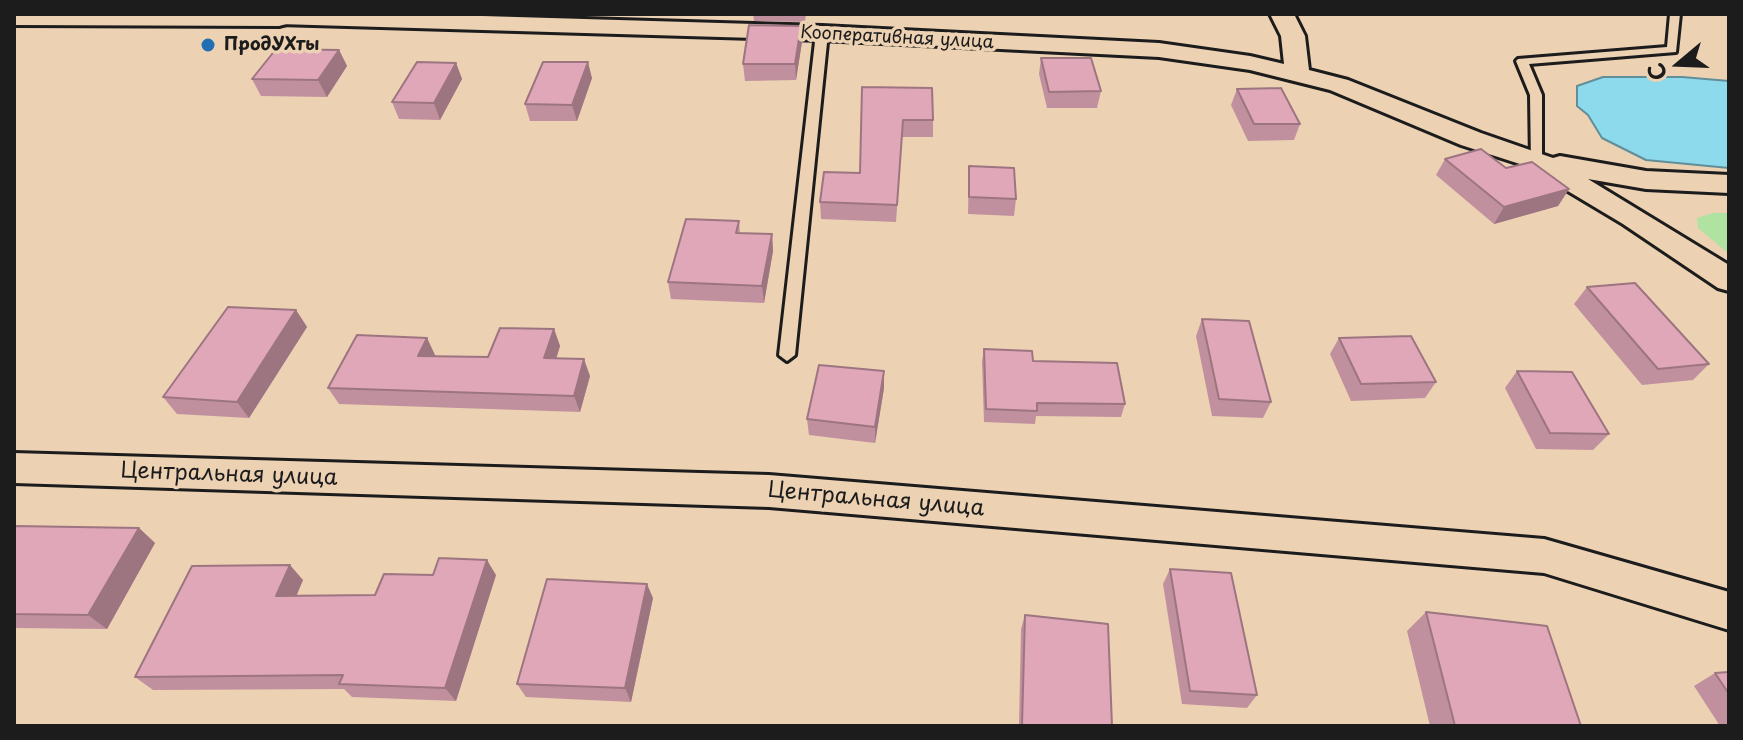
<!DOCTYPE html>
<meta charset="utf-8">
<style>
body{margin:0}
#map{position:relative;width:1743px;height:740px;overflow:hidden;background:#ecd1b3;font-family:"Playpen Sans",sans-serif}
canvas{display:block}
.frame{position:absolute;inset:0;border:16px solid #1c1c1c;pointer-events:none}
.north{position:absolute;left:1639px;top:24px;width:80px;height:80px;-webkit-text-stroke:6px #ecd1b3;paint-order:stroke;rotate:251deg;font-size:22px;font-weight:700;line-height:32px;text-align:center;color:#1c1c1c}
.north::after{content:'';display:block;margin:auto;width:28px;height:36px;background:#1c1c1c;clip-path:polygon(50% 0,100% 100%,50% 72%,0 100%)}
</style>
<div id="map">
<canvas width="1743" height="740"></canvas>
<div class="frame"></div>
<div class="north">С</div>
</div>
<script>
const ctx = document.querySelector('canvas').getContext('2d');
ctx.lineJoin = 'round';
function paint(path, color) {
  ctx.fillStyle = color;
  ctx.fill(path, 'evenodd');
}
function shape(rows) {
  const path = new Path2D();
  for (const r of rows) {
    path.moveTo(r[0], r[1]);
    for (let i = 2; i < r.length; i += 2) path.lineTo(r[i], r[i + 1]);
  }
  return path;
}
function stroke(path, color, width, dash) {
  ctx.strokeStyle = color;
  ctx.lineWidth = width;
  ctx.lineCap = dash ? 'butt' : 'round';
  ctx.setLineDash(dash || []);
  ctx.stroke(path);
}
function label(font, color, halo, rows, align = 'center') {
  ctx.font = font + ' "Playpen Sans",sans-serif';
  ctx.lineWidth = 7;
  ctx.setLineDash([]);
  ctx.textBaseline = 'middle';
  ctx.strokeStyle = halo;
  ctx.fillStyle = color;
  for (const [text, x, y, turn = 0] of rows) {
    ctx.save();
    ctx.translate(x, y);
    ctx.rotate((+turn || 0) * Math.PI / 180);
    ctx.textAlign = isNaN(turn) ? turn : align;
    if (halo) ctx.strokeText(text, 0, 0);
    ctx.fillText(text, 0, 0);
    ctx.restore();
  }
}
paint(shape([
 [1713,213,1729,213,1729,254,1698,228,1697,218]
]), '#b0e2a2');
const water = shape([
 [1603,77,1682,77,1729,81,1729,168,1646,160,1602,138,1588,115,1577,106,1577,86,1603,77]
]);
paint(water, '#8ddaed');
stroke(water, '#608e99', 2);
const lane = shape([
 [1670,14,1680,14,1676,52,1529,64,1542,95,1542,160,1536,164,1531,163,1530,95,1516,61,1518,59,1667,47,1670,14],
 [822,30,828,33,795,355,787,361,779,355,816,33,822,30]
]);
const street = shape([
 [269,14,415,14,822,26,1159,43,1250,56,1284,64,1281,36,1270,14,1294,14,1305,36,1309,70,1348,80,1481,133,1553,158,1560,156,1646,171,1729,175,1729,193,1646,189,1588,179,1729,265,1729,291,1718,288,1623,224,1526,166,1461,145,1330,90,1250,70,1159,57,822,40,279,24,271,22,267,17,269,14],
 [14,453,769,475,1544,539,1729,592,1729,630,1544,573,769,507,14,483,14,453]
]);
const secondary = shape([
 [14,14,296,14,290,23,279,26,14,25,14,14]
]);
stroke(lane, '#1c1c1c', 6);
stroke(street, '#1c1c1c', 6);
stroke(secondary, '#1c1c1c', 6);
paint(lane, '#ecd1b3');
paint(street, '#ecd1b3');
paint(secondary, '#ecd1b3');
paint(shape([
 [753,14,806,14,805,22,754,21],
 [802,42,796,80,745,81,743,64],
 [339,50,347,66,327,97,261,96,252,79],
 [1041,58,1101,91,1097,108,1047,108,1039,74],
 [456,63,462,79,440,120,399,119,392,102],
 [592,78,577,121,530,121,525,104],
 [862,87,933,120,933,137,902,137,896,222,821,219,820,202,860,173],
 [1237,89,1300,124,1294,140,1248,141,1231,105],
 [1445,159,1506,168,1569,189,1558,206,1494,224,1436,175],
 [969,166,1016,199,1014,216,968,214],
 [739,221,740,233,772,234,773,251,764,303,671,299,668,282],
 [1587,287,1709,364,1693,380,1642,385,1574,304],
 [296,310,307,327,249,418,177,414,163,397],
 [1202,319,1271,402,1263,418,1212,416,1196,336],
 [554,329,560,346,556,359,590,376,580,412,339,404,328,388,427,338,435,356,488,357],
 [1339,338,1436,382,1425,398,1351,401,1330,354],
 [984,349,1033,361,1125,404,1121,417,1036,416,1035,424,984,422,982,362],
 [884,371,884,388,875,443,809,435,807,419],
 [1517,371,1609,434,1593,450,1536,449,1505,388],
 [14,526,139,528,155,543,107,629,14,628],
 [1170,569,1257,695,1247,708,1182,704,1163,584],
 [433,575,496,575,456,701,352,697,344,689,153,690,135,677,303,580,296,596,375,595],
 [653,598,631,702,526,697,517,684],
 [1426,612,1581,726,1430,726,1407,631],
 [1025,615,1112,726,1019,726,1021,629],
 [1729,672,1729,726,1720,726,1694,686,1715,673]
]), '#c1909e');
paint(shape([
 [801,26,802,42,796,80,795,64],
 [339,50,347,66,327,97,318,80],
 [588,62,592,78,577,121,572,105],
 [456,63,462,79,440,120,434,103],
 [1569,189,1558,206,1494,224,1504,207],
 [772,234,773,251,764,303,762,286],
 [296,310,307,327,249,418,237,402],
 [554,329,560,346,551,375,544,358],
 [427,338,435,355,427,372,418,356],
 [584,359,590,376,580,412,574,396],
 [884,371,884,388,875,443,875,427],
 [139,528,155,543,107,629,88,615],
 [487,560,496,575,456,701,445,688],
 [290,565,303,580,290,611,276,596],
 [647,584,653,598,631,702,625,688]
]), '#9d7581');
const building = shape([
 [749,25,801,26,795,64,743,64,749,25],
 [276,49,339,50,318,80,252,79,276,49],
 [1041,58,1091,58,1101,91,1049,92,1041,58],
 [417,62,456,63,434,103,392,102,417,62],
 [543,62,588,62,572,105,525,104,543,62],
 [862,87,932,88,933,120,903,120,897,205,820,202,824,172,860,173,862,87],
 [1281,88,1300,124,1254,124,1237,89,1281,88],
 [1481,149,1506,168,1532,162,1569,189,1504,207,1445,159,1481,149],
 [969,166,1014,168,1016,199,969,197,969,166],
 [686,219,739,221,736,233,772,234,762,286,668,282,686,219],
 [1635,283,1709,364,1658,369,1587,287,1635,283],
 [228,307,296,310,237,402,163,397,228,307],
 [1202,319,1249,321,1271,402,1219,399,1202,319],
 [500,328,554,329,544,358,584,359,574,396,328,388,357,335,427,338,418,356,488,357,500,328],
 [1411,336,1436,382,1361,384,1339,338,1411,336],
 [984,349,1032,351,1033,361,1117,363,1125,404,1037,403,1037,411,986,409,984,349],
 [819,365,884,371,875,427,807,419,819,365],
 [1517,371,1572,372,1609,434,1550,433,1517,371],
 [14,526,139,528,88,615,14,614,14,526],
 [439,558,487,560,445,688,339,684,343,675,135,677,192,566,290,565,276,596,375,595,384,574,433,575,439,558],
 [1170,569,1231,573,1257,695,1190,691,1170,569],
 [547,579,647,584,625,688,517,684,547,579],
 [1426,612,1547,626,1581,726,1455,726,1426,612],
 [1025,615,1108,624,1112,726,1022,726,1025,615],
 [1729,672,1729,694,1715,673,1729,672]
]);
paint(building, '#e0a7b8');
stroke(building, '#9d7581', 2);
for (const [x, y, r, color] of [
 [208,45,8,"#1f6fb2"]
]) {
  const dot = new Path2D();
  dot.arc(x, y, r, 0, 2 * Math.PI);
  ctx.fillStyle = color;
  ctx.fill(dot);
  stroke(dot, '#ecd1b3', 3);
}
label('18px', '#1c1c1c', '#ecd1b3', [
 ["Кооперативная улица",897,38,3]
]);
label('bold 18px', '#1c1c1c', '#ecd1b3', [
 ["ПродУХты",224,45]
], 'left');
label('22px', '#1c1c1c', '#ecd1b3', [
 ["Центральная улица",229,475,2],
 ["Центральная улица",876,500,5]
]);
</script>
